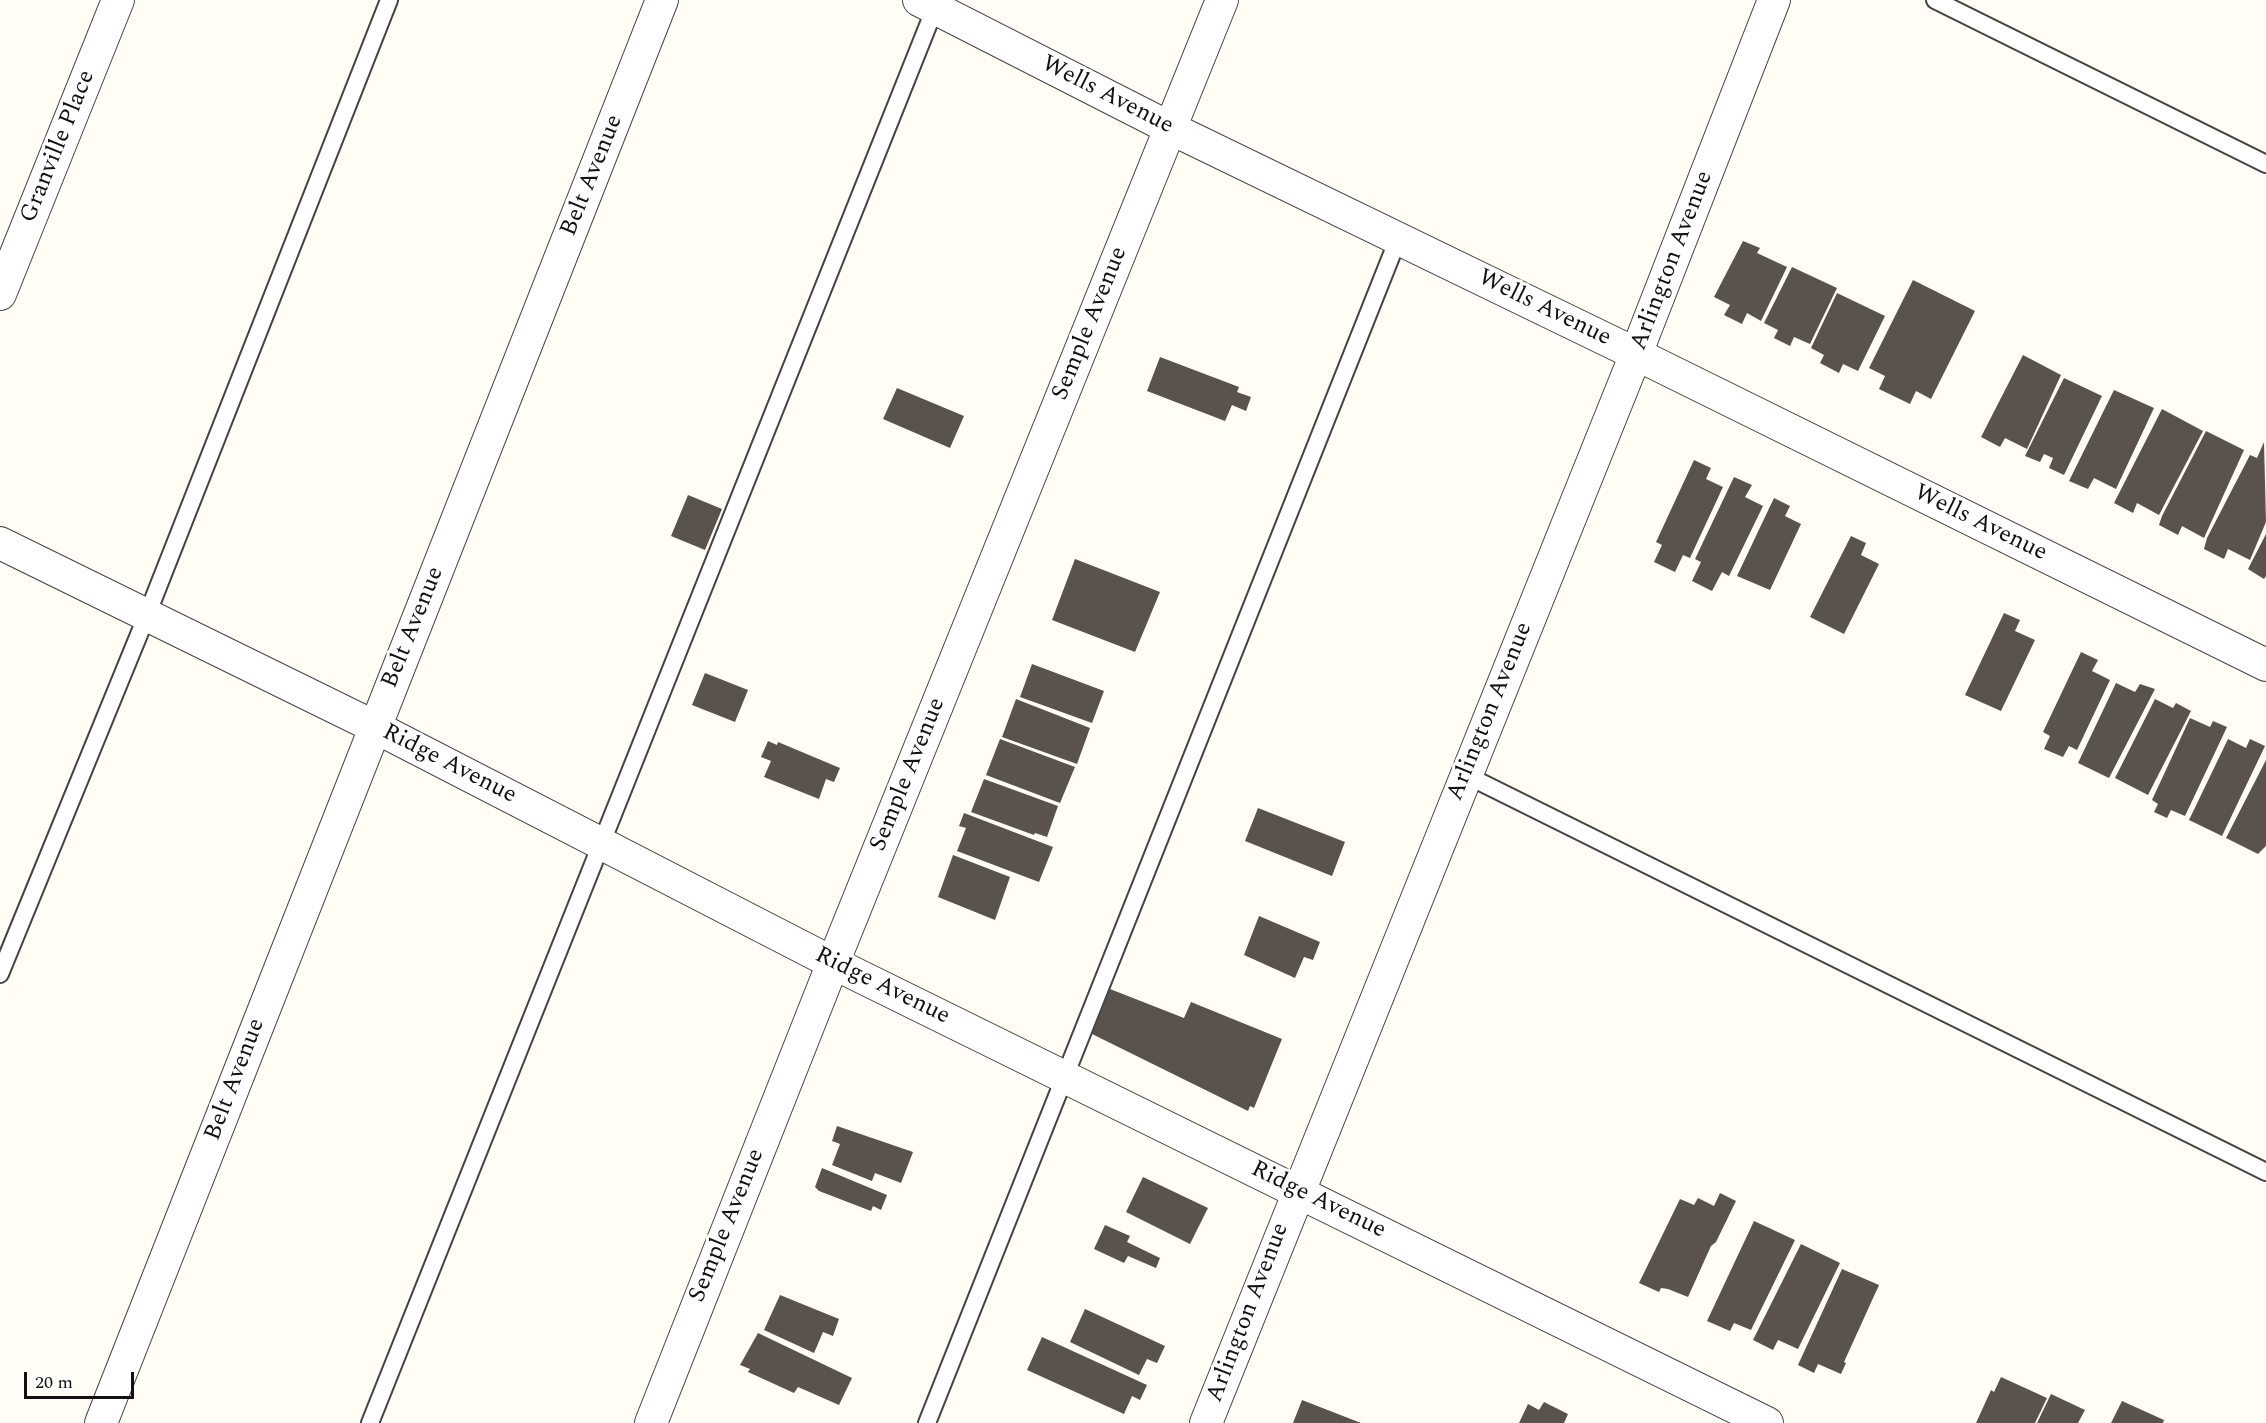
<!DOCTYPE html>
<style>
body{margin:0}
#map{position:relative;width:2266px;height:1423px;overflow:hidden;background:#fffdf5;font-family:Spectral,serif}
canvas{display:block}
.scale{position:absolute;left:24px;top:1372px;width:110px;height:27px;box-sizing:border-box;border:3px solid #111;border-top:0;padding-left:8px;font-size:18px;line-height:21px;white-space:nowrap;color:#111;-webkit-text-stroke:4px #fff;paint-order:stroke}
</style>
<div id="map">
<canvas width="2266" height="1423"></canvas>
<div class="scale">20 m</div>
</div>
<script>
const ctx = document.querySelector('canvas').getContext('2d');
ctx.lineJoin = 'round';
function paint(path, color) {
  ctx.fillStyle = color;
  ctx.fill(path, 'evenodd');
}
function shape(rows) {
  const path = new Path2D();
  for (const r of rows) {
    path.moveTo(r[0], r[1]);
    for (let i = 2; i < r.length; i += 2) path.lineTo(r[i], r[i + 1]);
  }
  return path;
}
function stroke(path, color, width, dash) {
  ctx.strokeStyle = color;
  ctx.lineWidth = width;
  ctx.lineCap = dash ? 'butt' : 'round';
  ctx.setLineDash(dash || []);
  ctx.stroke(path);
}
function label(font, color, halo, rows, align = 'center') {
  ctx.font = font + ' Spectral,serif';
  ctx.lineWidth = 6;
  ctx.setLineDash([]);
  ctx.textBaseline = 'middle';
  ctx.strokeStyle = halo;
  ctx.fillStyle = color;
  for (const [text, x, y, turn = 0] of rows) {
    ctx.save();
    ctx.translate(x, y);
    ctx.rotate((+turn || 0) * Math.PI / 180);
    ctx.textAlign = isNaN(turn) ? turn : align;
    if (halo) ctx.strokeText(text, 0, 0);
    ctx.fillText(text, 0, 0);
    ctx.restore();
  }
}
paint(shape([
 [1743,241,1760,248,1757,253,1787,267,1761,321,1747,313,1742,324,1724,315,1730,305,1714,297],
 [1792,267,1837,288,1810,344,1794,337,1790,346,1774,338,1778,330,1764,323],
 [1913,280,1975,311,1931,399,1916,391,1910,404,1879,389,1885,376,1869,368],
 [1837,293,1885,316,1858,371,1843,364,1839,373,1820,363,1824,355,1811,348],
 [2023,355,2061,375,2027,449,2005,438,2000,447,1981,437],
 [1160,357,1239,387,1237,392,1251,397,1246,411,1232,405,1225,421,1147,391],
 [2064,378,2102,396,2064,475,2049,468,2053,458,2044,454,2040,462,2025,456],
 [897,388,964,416,950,448,883,419],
 [2114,390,2154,408,2116,489,2094,478,2088,489,2069,481],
 [2162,409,2203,431,2159,515,2137,503,2133,513,2114,503],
 [2206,431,2244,450,2204,538,2182,526,2178,535,2159,525,2162,516],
 [2264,442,2266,522,2250,560,2228,549,2224,559,2204,549,2207,538,2250,455,2257,458],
 [1694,460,1711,468,1706,479,1723,487,1690,558,1683,555,1675,572,1654,562,1662,545,1656,542],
 [1734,477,1752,485,1745,497,1763,506,1729,576,1722,572,1712,591,1692,581,1701,562,1695,559],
 [688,495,722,509,705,550,671,536],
 [1774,498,1790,506,1785,516,1801,524,1770,590,1737,576],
 [2266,534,2266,576,2264,579,2248,569],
 [1851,536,1866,543,1861,555,1879,564,1844,634,1810,617],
 [1075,559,1160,592,1135,652,1052,620],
 [2004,613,2020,620,2015,631,2035,640,2001,711,1965,695],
 [2081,652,2098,660,2092,671,2110,680,2077,750,2069,746,2063,757,2044,749,2050,736,2043,732],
 [1032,664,1104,691,1092,723,1020,697],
 [705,673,748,690,735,722,692,705],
 [2116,683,2135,692,2140,684,2155,689,2109,778,2078,763],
 [1016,699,1090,728,1077,764,1002,737],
 [2155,699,2173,708,2176,703,2191,711,2148,795,2115,778],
 [2190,718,2210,727,2213,721,2227,727,2185,816,2171,810,2167,818,2154,812,2158,804,2152,800],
 [1000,739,1075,767,1060,803,986,775],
 [2228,739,2246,748,2250,739,2265,746,2222,836,2189,820],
 [768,741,777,745,778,742,840,768,834,782,826,779,819,799,764,777,771,761,761,757],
 [2266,760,2266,846,2258,854,2226,838],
 [984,779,1058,806,1047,837,1035,833,1034,835,971,812],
 [1258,808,1345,842,1332,876,1245,841],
 [964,813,1053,847,1039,882,957,851,966,828,959,826],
 [953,855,1010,877,995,920,938,897],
 [1259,916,1320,942,1313,960,1304,957,1295,978,1244,955],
 [1110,989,1184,1018,1191,1002,1282,1039,1254,1108,1250,1106,1248,1111,1092,1034],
 [837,1126,913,1152,901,1183,875,1173,872,1181,832,1165,840,1144,832,1141],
 [822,1168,887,1195,881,1210,873,1206,871,1211,819,1191,815,1187],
 [1143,1177,1208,1208,1190,1244,1126,1212],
 [1720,1193,1736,1201,1716,1242,1711,1246,1688,1297,1668,1289,1661,1288,1659,1292,1639,1283,1680,1199,1694,1205,1698,1198,1714,1206],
 [1754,1221,1795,1240,1751,1330,1734,1323,1730,1331,1707,1321],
 [1105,1225,1130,1236,1127,1242,1160,1258,1156,1268,1128,1256,1124,1263,1094,1249],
 [1801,1244,1840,1263,1798,1349,1778,1340,1773,1350,1753,1340],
 [1842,1269,1879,1285,1844,1362,1846,1363,1841,1374,1818,1364,1814,1373,1798,1365],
 [780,1295,839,1319,833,1336,823,1332,814,1353,764,1330],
 [1085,1309,1165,1346,1157,1363,1147,1359,1139,1375,1070,1342],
 [758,1333,852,1378,839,1405,798,1387,794,1393,748,1372,750,1369,740,1365],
 [1042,1337,1147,1385,1140,1400,1132,1396,1124,1414,1027,1370],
 [2001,1377,2047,1398,2035,1423,1976,1423,1991,1390,1994,1392],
 [2051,1394,2085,1410,2078,1423,2037,1423],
 [1302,1400,1361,1423,1293,1423],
 [2122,1401,2164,1420,2163,1423,2111,1423],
 [1544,1402,1568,1414,1564,1423,1519,1423,1528,1404,1539,1410]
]), '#5a524d');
const lane = shape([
 [1935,0,2266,164],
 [1466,775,2266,1172],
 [0,974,147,615,389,0],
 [370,1423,935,8],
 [927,1423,1398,239]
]);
const street = shape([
 [919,0,1170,128,1636,354,2266,665],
 [0,294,118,0],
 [0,543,375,727,833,963,1767,1423],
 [101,1423,662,0],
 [651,1423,833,963,1222,0],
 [1206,1423,1636,354,1774,0]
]);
stroke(lane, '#444', 20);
stroke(street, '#444', 34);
stroke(lane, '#fff', 16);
stroke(street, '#fff', 32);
label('24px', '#111', '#fff', [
 ["Wells Avenue",1107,96,27],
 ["Granville Place",59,147,-68],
 ["Belt Avenue",593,176,-68],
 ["Arlington Avenue",1673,261,-69],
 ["Wells Avenue",1544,309,26],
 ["Semple Avenue",1091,324,-68],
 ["Wells Avenue",1980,524,26],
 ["Belt Avenue",414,628,-68],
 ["Arlington Avenue",1491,712,-68],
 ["Ridge Avenue",449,765,27],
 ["Semple Avenue",909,775,-68],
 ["Ridge Avenue",882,987,26],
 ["Belt Avenue",236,1080,-69],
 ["Ridge Avenue",1318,1201,26],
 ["Semple Avenue",728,1226,-68],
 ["Arlington Avenue",1249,1313,-69]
]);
</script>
